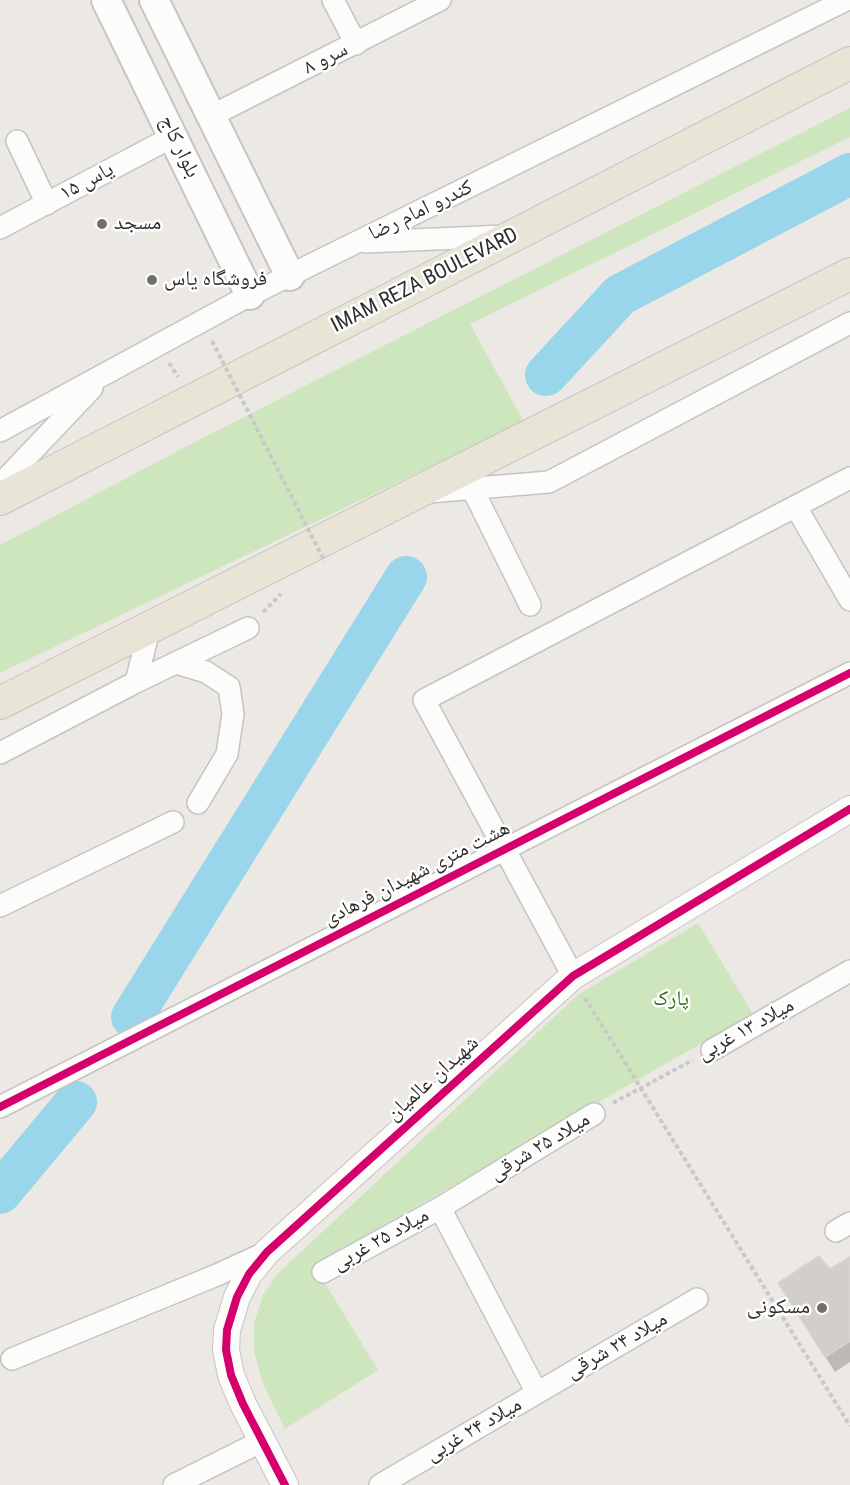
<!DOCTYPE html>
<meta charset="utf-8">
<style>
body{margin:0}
canvas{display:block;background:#ece8e4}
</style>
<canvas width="850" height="1485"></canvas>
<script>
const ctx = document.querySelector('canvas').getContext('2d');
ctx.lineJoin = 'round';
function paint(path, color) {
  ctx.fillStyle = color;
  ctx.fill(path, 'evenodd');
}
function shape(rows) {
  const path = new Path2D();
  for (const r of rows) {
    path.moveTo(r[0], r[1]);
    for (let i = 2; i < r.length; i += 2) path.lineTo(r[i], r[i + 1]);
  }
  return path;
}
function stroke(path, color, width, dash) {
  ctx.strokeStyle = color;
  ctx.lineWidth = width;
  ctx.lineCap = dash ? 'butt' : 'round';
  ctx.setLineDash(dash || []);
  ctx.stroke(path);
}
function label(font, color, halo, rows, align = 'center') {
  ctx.font = font + ' "Roboto Condensed","Noto Naskh Arabic",sans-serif';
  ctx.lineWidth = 5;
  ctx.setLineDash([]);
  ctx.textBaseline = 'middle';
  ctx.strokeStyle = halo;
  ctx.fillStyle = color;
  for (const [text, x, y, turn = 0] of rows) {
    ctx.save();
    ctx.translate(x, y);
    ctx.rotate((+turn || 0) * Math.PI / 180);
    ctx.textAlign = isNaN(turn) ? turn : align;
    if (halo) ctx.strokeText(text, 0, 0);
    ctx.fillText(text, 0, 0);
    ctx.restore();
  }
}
paint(shape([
 [850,108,850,137,470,324,524,422,0,673,0,545,193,443],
 [698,923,753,1014,314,1265,378,1370,285,1429,263,1384,254,1352,254,1323,263,1295,277,1274,579,994]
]), '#cee6be');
paint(shape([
 [850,1259,850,1362,835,1372,789,1299,829,1270]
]), '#0003');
stroke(shape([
 [546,375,620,295,850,174],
 [132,1017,406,577],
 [0,1193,76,1102]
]), '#99d6ec', 42);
const building = shape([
 [819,1256,830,1269,850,1257,850,1341,825,1357,778,1283,819,1256]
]);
paint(building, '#d1cecb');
stroke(building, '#d7d4d0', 1.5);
const minor = shape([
 [333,0,356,44],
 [211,116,440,0],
 [17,141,47,204],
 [0,228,174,136],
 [366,242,505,236],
 [0,431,250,295,846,0],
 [0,485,92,388],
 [472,488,530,605],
 [429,492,549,482,850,323],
 [796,507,850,600],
 [176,663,206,672,229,687,233,714,227,754,198,803],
 [136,682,248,628],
 [0,753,136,682,150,626],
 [0,906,173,822],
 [573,976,424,700,850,478],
 [712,1050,850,971],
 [0,1107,850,673],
 [440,1208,537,1393],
 [836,1231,850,1223],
 [323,1272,440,1208,594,1114],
 [12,1359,217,1275,267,1252],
 [174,1485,262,1441],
 [380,1485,697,1299]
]);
const tertiary = shape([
 [285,1485,243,1404,231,1375,226,1350,227,1330,237,1297,249,1274,267,1252,573,976,850,809]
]);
const secondary = shape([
 [106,0,250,295],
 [154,0,290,276]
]);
const primary = shape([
 [0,499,850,63],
 [0,703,850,274]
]);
stroke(minor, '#c5c4c5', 24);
stroke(tertiary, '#c5c4c5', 28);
stroke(secondary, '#c5c4c5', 32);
stroke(primary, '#c6c5c4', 34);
stroke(shape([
 [169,363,178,377],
 [263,612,281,594],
 [585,998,850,1426],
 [613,1103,693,1060]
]), '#c9c9c8', 4, [4.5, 3]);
stroke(minor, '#fcfcfb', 21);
stroke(tertiary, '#fcfcfb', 26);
stroke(secondary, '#fcfcfb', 28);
stroke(primary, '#e8e4d6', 32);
stroke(shape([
 [212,341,325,562]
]), '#c9c9c8', 4, [4.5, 3]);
stroke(shape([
 [0,1107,850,673],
 [285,1485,243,1404,231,1375,226,1350,227,1330,237,1297,249,1274,267,1252,573,976,850,809]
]), '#d6006c', 8);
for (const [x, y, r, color] of [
 [102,224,6,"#706f6e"],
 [152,280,6,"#706f6e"],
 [822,1308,6,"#706f6e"]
]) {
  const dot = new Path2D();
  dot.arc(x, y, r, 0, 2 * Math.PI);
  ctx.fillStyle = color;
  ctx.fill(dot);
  stroke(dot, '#fff', 2);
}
label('21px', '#2e2e2e', '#fff', [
 ["سرو ۸",326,59,-27],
 ["بلوار کاج",179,147,64],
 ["یاس ۱۵",87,182,-28],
 ["کندرو امام رضا",421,211,-26],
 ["IMAM REZA BOULEVARD",425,281,-27],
 ["هشت متری شهیدان فرهادی",417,874,-27],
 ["میلاد ۱۳ غربی",746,1030,-29],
 ["شهیدان عالمیان",433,1079,-42],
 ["میلاد ۲۵ شرقی",540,1147,-31],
 ["میلاد ۲۵ غربی",381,1240,-29],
 ["میلاد ۲۴ شرقی",617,1346,-30],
 ["میلاد ۲۴ غربی",474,1430,-30]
]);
label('21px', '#2e2e2e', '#fff', [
 ["مسجد",114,224],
 ["فروشگاه یاس",164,280],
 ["مسکونی",810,1308,"right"]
], 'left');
label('21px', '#2c6e1b', '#fff', [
 ["پارک",671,1000]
]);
</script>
